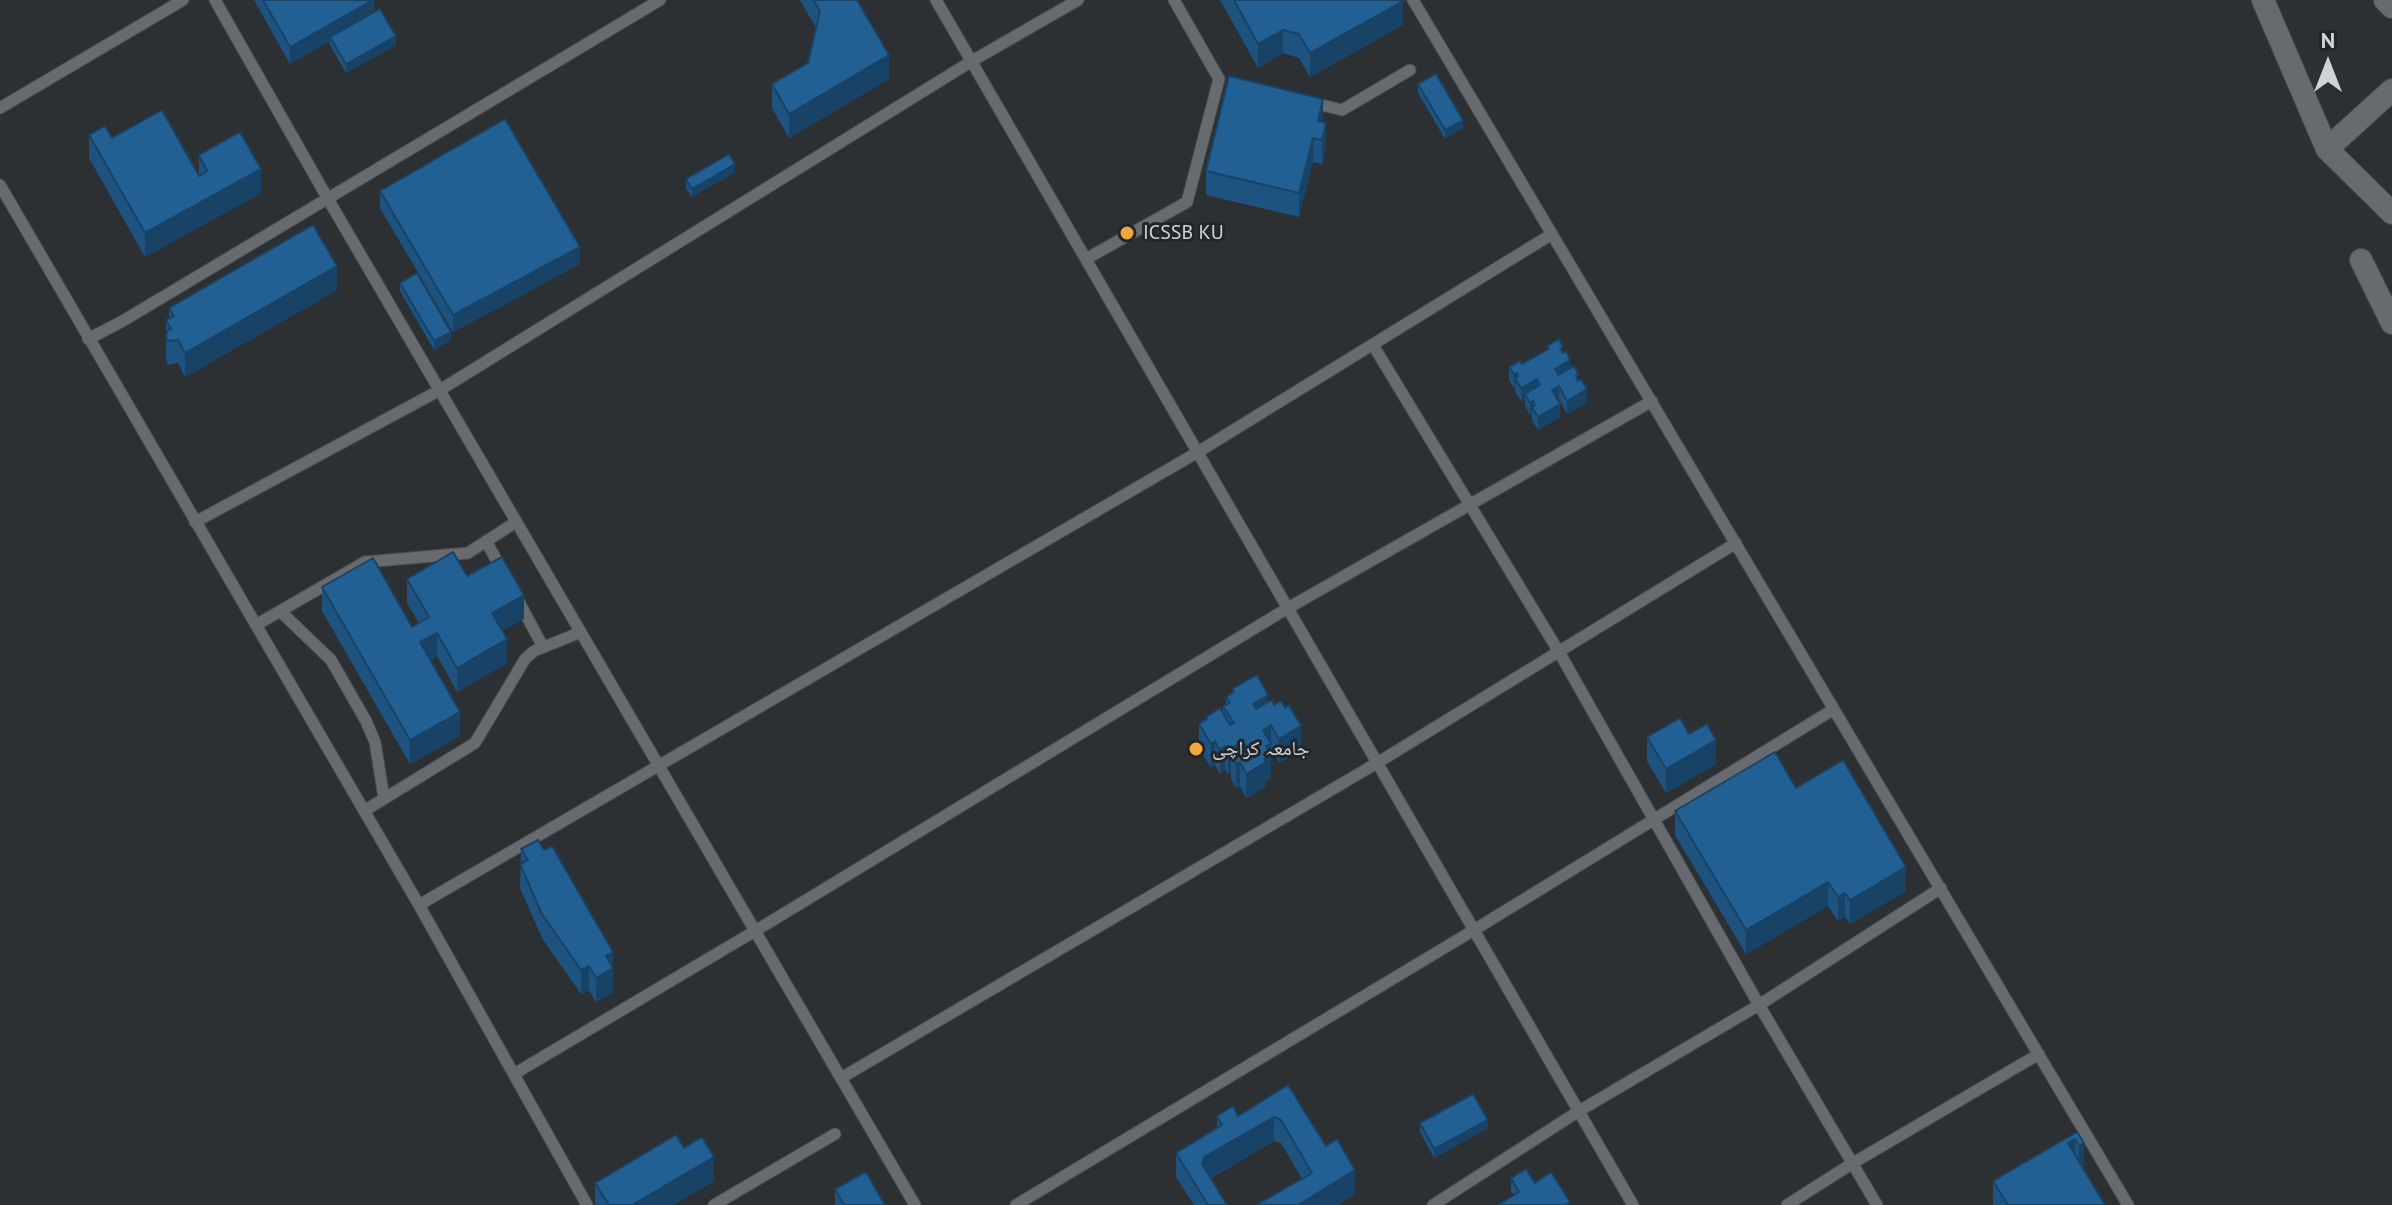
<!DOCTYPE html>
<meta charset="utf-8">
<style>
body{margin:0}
#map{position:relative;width:2392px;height:1205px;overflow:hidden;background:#2d3033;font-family:"PT Sans",sans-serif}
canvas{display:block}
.north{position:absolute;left:2288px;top:24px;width:80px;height:80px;-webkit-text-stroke:6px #232629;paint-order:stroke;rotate:0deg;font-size:22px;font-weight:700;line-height:32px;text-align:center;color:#d1d4d6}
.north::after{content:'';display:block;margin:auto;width:28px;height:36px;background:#d1d4d6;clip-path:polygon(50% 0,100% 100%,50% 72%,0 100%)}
</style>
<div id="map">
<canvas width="2392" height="1205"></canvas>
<div class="north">N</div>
</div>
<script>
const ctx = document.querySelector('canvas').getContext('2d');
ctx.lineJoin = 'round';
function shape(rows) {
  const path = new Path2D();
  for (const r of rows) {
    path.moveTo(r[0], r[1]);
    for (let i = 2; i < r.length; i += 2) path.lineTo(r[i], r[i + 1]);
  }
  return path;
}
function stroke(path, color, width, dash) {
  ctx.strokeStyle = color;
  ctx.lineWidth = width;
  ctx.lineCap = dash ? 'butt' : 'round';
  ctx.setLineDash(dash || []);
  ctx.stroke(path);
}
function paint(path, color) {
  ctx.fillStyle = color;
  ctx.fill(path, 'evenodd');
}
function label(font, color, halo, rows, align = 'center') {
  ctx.font = font + ' "PT Sans","Noto Naskh Arabic",sans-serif';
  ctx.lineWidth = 6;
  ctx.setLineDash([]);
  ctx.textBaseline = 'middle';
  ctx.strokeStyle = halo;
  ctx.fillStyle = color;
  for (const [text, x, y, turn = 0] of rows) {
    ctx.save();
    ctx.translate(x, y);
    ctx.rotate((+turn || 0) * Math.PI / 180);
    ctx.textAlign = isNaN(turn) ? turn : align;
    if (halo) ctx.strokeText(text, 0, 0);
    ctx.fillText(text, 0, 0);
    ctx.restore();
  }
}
const lane = shape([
 [215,0,328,199,915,1205],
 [936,0,1633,1205],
 [1413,0,2128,1205],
 [1310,102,1342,110,1410,70],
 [0,108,183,0],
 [0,185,419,905,587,1205],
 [1086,259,1187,202,1219,79,1174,0],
 [88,339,121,322,660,0],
 [1373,345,1559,652,1759,1005,1877,1205],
 [195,522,440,390,972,61,1078,0],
 [486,541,503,572],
 [517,598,543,647],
 [280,611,331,660,366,721,375,742,384,798],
 [256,625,365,562,468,553,516,522],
 [364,811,475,743,525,659,534,651,581,632],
 [419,905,1198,452,1552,234],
 [514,1074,755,931,1288,608,1652,401],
 [841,1078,1377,763,1736,543],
 [714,1205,835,1134],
 [1016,1205,1474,930,1834,709],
 [1433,1205,1579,1111,1759,1005,1941,888],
 [1787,1205,1853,1163,2039,1054]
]);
const street = shape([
 [2263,0,2327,149,2392,213],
 [2385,0,2392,7],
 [2327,149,2392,90],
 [2361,260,2392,323]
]);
stroke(lane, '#4a4d4f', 13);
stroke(street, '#4a4d4f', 24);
stroke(lane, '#676a6e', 11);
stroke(street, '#676a6e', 22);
paint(shape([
 [254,0,374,0,374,12,396,45,346,73,330,45,330,41,290,64],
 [800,0,857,0,889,79,789,138,772,108,772,84,808,63,816,28],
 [1220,0,1402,0,1403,25,1310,77,1299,58,1283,53,1258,68],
 [1418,84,1463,128,1445,139,1418,93],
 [1323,122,1326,147,1322,164,1313,162,1299,217,1206,195,1206,171],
 [89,135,112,138,199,175,199,155,261,193,145,257,89,158],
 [735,172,692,197,686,188,686,179],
 [380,191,580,264,453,332,380,208],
 [400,283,451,340,434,350,400,291],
 [337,290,185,377,178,363,168,365,166,360,166,320,169,319,169,308],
 [1547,346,1563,353,1579,380,1587,402,1567,414,1559,399,1558,400,1560,417,1538,430,1532,420,1532,414,1530,415,1525,406,1525,399,1521,401,1515,391,1515,387,1514,388,1509,380,1509,367,1522,364,1547,350],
 [467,576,524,619,502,631,507,663,457,692,437,656,431,660,460,736,410,764,322,611,322,587,412,627,419,623,407,603,407,579],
 [1232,689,1268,702,1301,750,1279,763,1271,749,1271,778,1266,781,1266,786,1246,798,1240,786,1236,788,1231,779,1231,773,1228,774,1225,770,1220,774,1215,765,1211,768,1199,748,1199,724,1206,720,1206,717,1223,715,1223,706,1226,705,1226,697,1232,694],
 [1689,734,1716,764,1666,793,1647,761,1647,737],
 [1796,788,1906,891,1850,924,1845,917,1838,921,1828,906,1746,954,1675,835,1675,811],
 [521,849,613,952,613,992,596,1002,589,990,581,994,542,938,520,888],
 [1288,1085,1355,1194,1302,1179,1281,1143,1274,1141,1211,1178,1227,1205,1194,1205,1176,1177,1176,1153,1217,1128,1217,1116,1238,1116],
 [1420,1123,1488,1128,1434,1158,1420,1132],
 [2077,1132,2083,1168,2105,1205,1993,1205,1993,1181],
 [684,1148,714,1181,673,1205,595,1205,595,1183],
 [1511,1178,1535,1183,1570,1205,1514,1195,1511,1191],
 [835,1189,885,1205,835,1205]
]), '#1d537e');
paint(shape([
 [374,0,374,16,330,37,330,41,290,64,290,47],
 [1403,1,1403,25,1310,77,1310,53],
 [1283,30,1283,53,1258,68,1258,44],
 [396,36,396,45,346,73,346,64],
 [889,55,889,79,789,138,789,114],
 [1323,99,1323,123,1318,121],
 [1463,120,1463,128,1445,139,1445,130],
 [1326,123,1326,147,1322,164,1322,140],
 [1313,138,1313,162,1299,217,1299,193],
 [735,164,735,172,692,197,692,189],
 [261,169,261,193,145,257,145,233],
 [580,247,580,264,453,332,453,315],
 [337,266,337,290,185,377,185,353],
 [451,332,451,340,434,350,434,341],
 [1570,360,1570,373,1555,382,1555,369],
 [1517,373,1515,387,1514,388,1514,375],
 [1537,379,1537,392,1525,394,1525,399,1521,401,1521,388],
 [1559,386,1559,399,1552,402,1552,390],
 [1587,389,1587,402,1567,414,1567,401],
 [1533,401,1532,414,1530,415,1530,403],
 [1560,404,1560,417,1538,430,1538,417],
 [524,595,524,619,492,637,492,613],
 [437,633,437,656,420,666,420,642],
 [507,639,507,663,457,692,457,668],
 [1268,695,1268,719,1253,728,1253,704],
 [460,712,460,736,410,764,410,740],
 [1271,725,1271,778,1266,781,1266,786,1246,798,1246,774,1263,730],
 [1301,726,1301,750,1279,763,1279,739],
 [1716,740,1716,764,1666,793,1666,769],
 [1215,741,1215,765,1211,768,1211,744],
 [1243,742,1243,766,1240,762,1240,786,1236,788,1236,764,1231,755,1231,773,1228,774,1228,750],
 [1225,746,1225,770,1220,774,1220,750],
 [1906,867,1906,891,1850,924,1850,900],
 [1828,882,1828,906,1746,954,1746,930],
 [1845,893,1845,917,1838,921,1838,897],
 [613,952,613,992,596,1002,596,978,606,956],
 [589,966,589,990,581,994,581,970],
 [1274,1117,1274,1141,1204,1181,1202,1164,1204,1157],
 [1488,1120,1488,1128,1434,1158,1434,1149],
 [2075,1139,2075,1163,2068,1143],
 [2084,1143,2084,1167,2079,1170,2079,1146],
 [714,1157,714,1181,673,1205,632,1205],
 [1355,1170,1355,1194,1338,1205,1298,1205]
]), '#184367');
const building = shape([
 [263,0,373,0,290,47,263,0],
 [813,0,857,0,889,55,789,114,772,84,808,63,820,11,813,0],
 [1234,0,1402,0,1403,1,1310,53,1299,34,1283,30,1258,44,1234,0],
 [380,9,396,36,346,64,330,37,380,9],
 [1436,74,1463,120,1445,130,1418,84,1436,74],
 [1229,76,1323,99,1318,121,1326,123,1322,140,1313,138,1299,193,1206,171,1229,76],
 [162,110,199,176,207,171,199,155,240,132,261,169,145,233,89,135,105,126,112,138,162,110],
 [505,119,580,247,453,315,380,191,505,119],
 [729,154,735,164,692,189,686,179,729,154],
 [313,225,337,266,185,353,178,340,168,341,166,336,167,331,171,329,166,320,174,316,169,308,313,225],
 [417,273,451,332,434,341,400,283,417,273],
 [1559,339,1563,347,1560,349,1563,353,1566,351,1570,360,1555,369,1558,375,1574,366,1579,375,1576,376,1578,381,1581,379,1587,389,1567,401,1559,386,1552,390,1560,404,1538,417,1532,407,1535,405,1533,401,1530,403,1525,394,1540,385,1537,379,1521,388,1515,378,1518,376,1517,373,1514,375,1509,367,1520,361,1522,364,1549,349,1547,346,1559,339],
 [453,552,467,576,502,557,524,595,492,613,507,639,457,668,437,633,420,642,460,712,410,740,322,587,373,558,412,627,429,617,407,579,453,552],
 [1257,675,1268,695,1253,704,1256,709,1272,700,1274,705,1281,701,1285,708,1289,705,1301,726,1279,739,1271,725,1263,730,1271,744,1266,746,1271,755,1264,759,1266,762,1246,774,1240,762,1236,764,1231,755,1246,746,1243,742,1228,750,1225,746,1220,750,1215,741,1211,744,1199,724,1207,719,1206,717,1220,708,1230,725,1234,723,1223,706,1230,703,1226,697,1234,692,1232,689,1257,675],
 [1680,718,1689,734,1707,724,1716,740,1666,769,1647,737,1680,718],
 [1775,752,1796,788,1843,760,1906,867,1850,900,1845,893,1838,897,1828,882,1746,930,1675,811,1775,752],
 [538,840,544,850,552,846,613,952,606,956,613,968,596,978,589,966,581,970,542,914,520,864,528,860,521,849,538,840],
 [1288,1085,1326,1146,1337,1139,1355,1170,1298,1205,1256,1205,1312,1173,1281,1120,1274,1117,1204,1157,1202,1164,1227,1205,1208,1205,1176,1153,1222,1125,1217,1116,1233,1106,1238,1116,1288,1085],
 [1473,1094,1488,1120,1434,1149,1420,1123,1473,1094],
 [2077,1132,2084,1143,2079,1146,2075,1139,2068,1143,2105,1205,2008,1205,1993,1181,2077,1132],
 [676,1135,684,1148,702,1137,714,1157,632,1205,609,1205,595,1183,676,1135],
 [1526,1169,1535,1183,1551,1172,1570,1202,1566,1205,1498,1205,1519,1192,1511,1178,1526,1169],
 [866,1172,885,1205,844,1205,835,1189,866,1172]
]);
paint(building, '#226093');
stroke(building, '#184367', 2);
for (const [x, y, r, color] of [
 [1127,233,8,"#f0a73e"],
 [1196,749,8,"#f0a73e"]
]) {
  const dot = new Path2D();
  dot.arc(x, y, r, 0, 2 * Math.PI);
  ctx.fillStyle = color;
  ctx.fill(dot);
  stroke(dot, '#232629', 3);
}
label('20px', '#d1d4d6', '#232629', [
 ["ICSSB KU",1143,233],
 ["جامعہ کراچی",1212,749]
], 'left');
</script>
